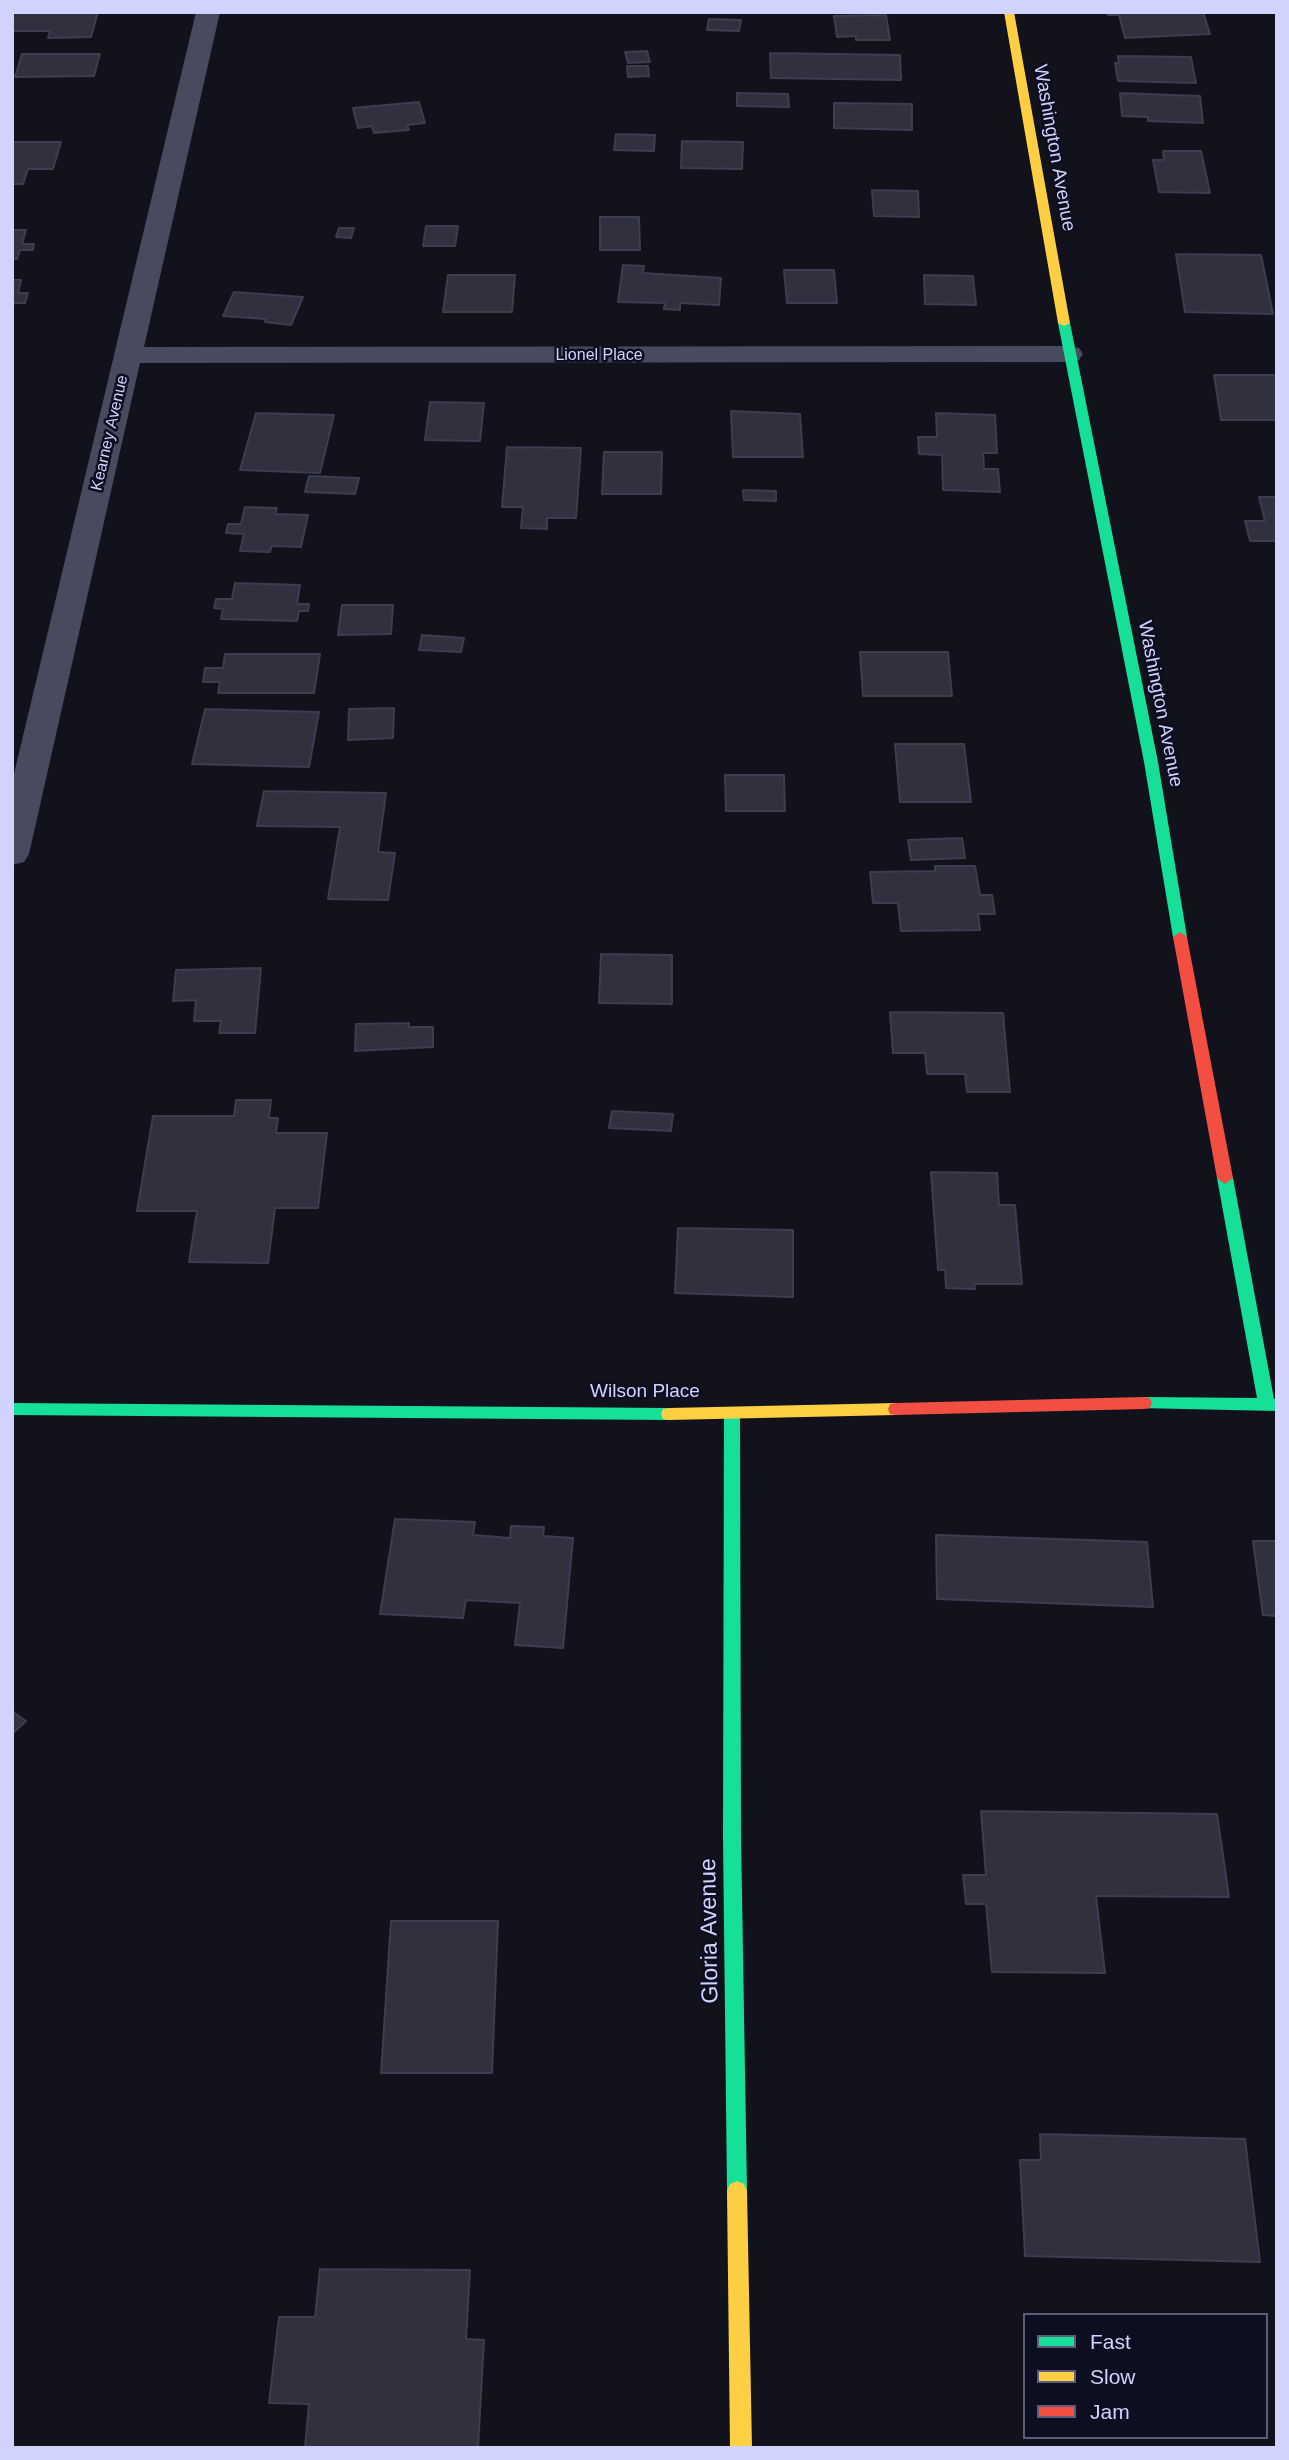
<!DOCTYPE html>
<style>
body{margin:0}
#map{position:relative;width:1289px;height:2460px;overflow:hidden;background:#12121d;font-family:Helvetica,sans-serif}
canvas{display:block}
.frame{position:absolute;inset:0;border:14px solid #d0d3fd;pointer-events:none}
.legend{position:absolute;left:1023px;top:2313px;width:245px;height:126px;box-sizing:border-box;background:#0e0e21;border:2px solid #5c5d79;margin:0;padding:9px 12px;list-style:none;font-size:21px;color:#d0d3fd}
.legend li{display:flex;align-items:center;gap:14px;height:35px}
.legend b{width:35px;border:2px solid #5c5d79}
</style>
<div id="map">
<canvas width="1289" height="2460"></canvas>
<div class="frame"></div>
<ul class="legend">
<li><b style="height:9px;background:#16e098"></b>Fast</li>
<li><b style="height:9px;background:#ffcf43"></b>Slow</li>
<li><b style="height:9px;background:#f24e42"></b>Jam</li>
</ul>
</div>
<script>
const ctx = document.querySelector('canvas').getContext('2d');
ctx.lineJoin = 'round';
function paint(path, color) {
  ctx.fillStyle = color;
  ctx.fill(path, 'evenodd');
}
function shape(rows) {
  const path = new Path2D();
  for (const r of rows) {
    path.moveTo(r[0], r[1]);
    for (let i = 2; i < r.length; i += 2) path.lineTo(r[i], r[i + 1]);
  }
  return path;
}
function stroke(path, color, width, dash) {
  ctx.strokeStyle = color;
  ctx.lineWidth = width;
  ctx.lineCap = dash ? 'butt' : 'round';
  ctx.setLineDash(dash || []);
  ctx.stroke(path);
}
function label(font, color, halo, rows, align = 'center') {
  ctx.font = font + ' Helvetica,sans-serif';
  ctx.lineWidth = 5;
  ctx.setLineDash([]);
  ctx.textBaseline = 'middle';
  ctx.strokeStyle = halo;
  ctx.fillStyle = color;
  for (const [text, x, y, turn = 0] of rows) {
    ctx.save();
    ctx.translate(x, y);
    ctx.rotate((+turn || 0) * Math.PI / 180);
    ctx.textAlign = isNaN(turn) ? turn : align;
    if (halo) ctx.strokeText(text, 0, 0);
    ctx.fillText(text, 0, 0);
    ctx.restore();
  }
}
const building = shape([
 [12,12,98,12,91,37,48,38,50,31,12,31,12,12],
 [1107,12,1203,12,1210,34,1125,38,1119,15,1108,15,1107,12],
 [886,15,890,40,856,40,856,36,837,37,834,16,886,15],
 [709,19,741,20,739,31,707,30,709,19],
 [647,51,650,62,628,63,625,52,647,51],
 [770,53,900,55,901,80,771,78,770,53],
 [22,54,100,54,94,76,15,77,22,54],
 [1118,56,1191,57,1196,83,1118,81,1115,63,1119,63,1118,56],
 [627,66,648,66,649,76,628,77,627,66],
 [737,93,788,94,789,107,737,106,737,93],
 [1120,93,1200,96,1203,123,1148,121,1148,117,1122,116,1120,93],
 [419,102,425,123,407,125,409,130,374,133,372,126,358,128,353,108,419,102],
 [834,103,912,104,912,130,834,128,834,103],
 [616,134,655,135,654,151,614,150,616,134],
 [682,141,743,142,742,169,681,168,682,141],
 [12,142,61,142,53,169,28,169,23,184,12,184,12,142],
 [1163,151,1201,151,1210,193,1159,192,1153,160,1164,160,1163,151],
 [872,190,918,191,919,217,874,216,872,190],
 [600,217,639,217,640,250,600,250,600,217],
 [426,226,458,226,455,246,423,246,426,226],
 [339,228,354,228,351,238,336,237,339,228],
 [12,230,26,230,22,244,34,244,33,250,20,250,17,259,12,259,12,230],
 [1176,254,1261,255,1273,314,1185,312,1176,254],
 [623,265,644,266,643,273,721,278,719,305,680,303,680,310,664,309,665,303,618,302,623,265],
 [784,270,834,270,837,303,787,303,784,270],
 [448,275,515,275,512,312,443,312,448,275],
 [924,275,973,276,976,305,925,304,924,275],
 [12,280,21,280,18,293,28,293,25,303,14,303,12,310,12,280],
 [234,292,303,297,291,325,265,322,266,319,223,316,234,292],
 [1214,375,1277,375,1277,420,1221,420,1214,375],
 [430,402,484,403,480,441,425,440,430,402],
 [731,411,800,414,803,457,733,457,731,411],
 [256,413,334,415,320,473,240,470,256,413],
 [936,413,995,415,997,453,983,453,984,469,998,469,1000,492,943,490,942,455,919,454,918,437,937,437,936,413],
 [507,447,581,448,576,518,547,518,547,529,521,528,523,507,502,507,507,447],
 [604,452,662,452,661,494,602,494,604,452],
 [309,476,359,478,355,494,305,492,309,476],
 [743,490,776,491,776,501,744,500,743,490],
 [1259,497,1277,497,1277,541,1250,541,1245,521,1265,521,1259,497],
 [245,507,277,508,275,514,308,515,301,547,272,546,270,552,240,551,244,534,226,533,228,524,241,524,245,507],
 [235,583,300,585,297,604,309,604,308,611,299,611,297,621,221,619,223,609,214,608,216,599,232,599,235,583],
 [342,605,393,605,391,634,338,635,342,605],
 [422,635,464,638,461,652,419,650,422,635],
 [860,652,948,652,952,696,863,696,860,652],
 [225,654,320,654,314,693,218,693,220,682,203,682,205,668,223,668,225,654],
 [394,708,393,738,348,740,349,709,394,708],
 [205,709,319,712,309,767,192,764,205,709],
 [895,744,964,744,971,802,900,802,895,744],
 [725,775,784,775,785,811,726,811,725,775],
 [264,791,386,793,378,852,395,853,388,900,328,899,340,827,257,826,264,791],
 [962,838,965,858,911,860,908,840,962,838],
 [935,866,975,866,980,895,992,895,995,914,978,914,980,930,901,931,898,903,873,903,870,872,935,871,935,866],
 [601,954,672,955,672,1004,599,1003,601,954],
 [261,968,255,1033,219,1033,221,1021,194,1021,196,1000,173,1001,176,970,261,968],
 [890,1012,1003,1013,1010,1092,967,1092,965,1074,927,1074,925,1053,893,1053,890,1012],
 [409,1023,408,1027,433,1027,433,1047,355,1051,356,1024,409,1023],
 [236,1100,271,1100,269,1118,278,1118,276,1133,327,1133,318,1208,275,1208,268,1263,189,1262,197,1211,137,1211,153,1116,234,1116,236,1100],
 [612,1111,673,1114,671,1131,609,1128,612,1111],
 [931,1172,997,1173,999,1205,1015,1205,1022,1284,974,1284,975,1289,946,1288,945,1270,938,1270,931,1172],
 [678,1228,793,1230,793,1297,675,1293,678,1228],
 [395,1519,475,1522,473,1535,510,1538,511,1526,544,1527,543,1536,573,1538,563,1648,515,1645,520,1603,466,1600,463,1618,380,1614,395,1519],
 [936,1535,1147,1542,1153,1607,937,1599,936,1535],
 [1253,1541,1277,1541,1277,1616,1263,1615,1253,1541],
 [12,1711,26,1721,12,1734,12,1711],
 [981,1811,1217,1814,1229,1897,1096,1896,1105,1973,992,1972,986,1904,966,1904,963,1875,986,1875,981,1811],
 [391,1921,498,1921,492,2073,381,2073,391,1921],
 [1040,2134,1245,2139,1260,2262,1025,2256,1020,2160,1041,2160,1040,2134],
 [320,2269,470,2270,466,2339,484,2340,478,2448,305,2448,309,2404,269,2403,279,2317,315,2317,320,2269]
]);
paint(building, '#30303f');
stroke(building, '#3d3d51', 2);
paint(shape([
 [196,12,220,12,144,347,1069,346,1079,348,1083,354,1079,360,1069,362,140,363,29,854,24,862,12,865,12,782,196,12]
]), '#484a5e');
paint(shape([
 [1064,320,1070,323,1158,762,1187,937,1180,942,1173,937,1144,762,1058,323,1064,320],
 [1225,1172,1233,1178,1274,1399,1277,1399,1277,1411,1138,1408,1136,1403,1138,1398,1144,1397,1257,1398,1217,1178,1225,1172],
 [12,1403,669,1408,675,1409,677,1414,675,1419,669,1420,12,1415,12,1403],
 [732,1408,738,1409,740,1414,741,1836,747,2191,744,2198,737,2201,730,2198,727,2191,723,1836,724,1414,726,1409,732,1408]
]), '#16e098');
paint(shape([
 [1004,12,1014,12,1070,323,1064,326,1058,323,1004,12],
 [896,1403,902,1404,904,1409,902,1414,896,1415,669,1420,663,1419,661,1414,663,1409,669,1408,896,1403],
 [737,2181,744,2184,747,2191,752,2448,730,2448,727,2191,730,2184,737,2181]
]), '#ffcf43');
paint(shape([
 [1180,932,1187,937,1233,1178,1225,1184,1217,1178,1173,937,1180,932],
 [1144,1397,1150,1398,1152,1403,1150,1408,1144,1409,896,1415,890,1414,888,1409,890,1404,896,1403,1144,1397]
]), '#f24e42');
label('16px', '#d0d3fd', '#0e0e21', [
 ["Lionel Place",599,356],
 ["Kearney Avenue",110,433,-77]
]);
label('19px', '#d0d3fd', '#0e0e21', [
 ["Washington Avenue",1054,148,80],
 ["Washington Avenue",1160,704,79],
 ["Wilson Place",645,1392]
]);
label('23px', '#d0d3fd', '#0e0e21', [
 ["Gloria Avenue",710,1931,-91]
]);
</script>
